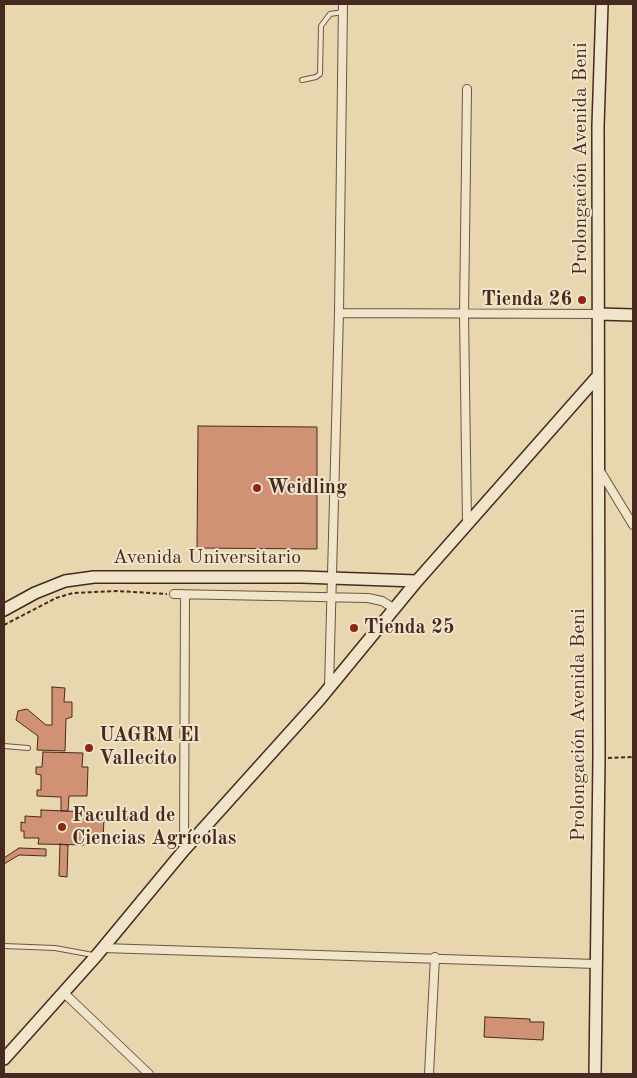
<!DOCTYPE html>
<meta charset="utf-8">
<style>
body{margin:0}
#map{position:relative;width:637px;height:1078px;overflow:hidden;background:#e8d6ae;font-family:"Old Standard TT",serif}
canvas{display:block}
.frame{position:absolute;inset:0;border:5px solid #462a1f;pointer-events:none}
</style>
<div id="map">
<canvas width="637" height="1078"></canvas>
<div class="frame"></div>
</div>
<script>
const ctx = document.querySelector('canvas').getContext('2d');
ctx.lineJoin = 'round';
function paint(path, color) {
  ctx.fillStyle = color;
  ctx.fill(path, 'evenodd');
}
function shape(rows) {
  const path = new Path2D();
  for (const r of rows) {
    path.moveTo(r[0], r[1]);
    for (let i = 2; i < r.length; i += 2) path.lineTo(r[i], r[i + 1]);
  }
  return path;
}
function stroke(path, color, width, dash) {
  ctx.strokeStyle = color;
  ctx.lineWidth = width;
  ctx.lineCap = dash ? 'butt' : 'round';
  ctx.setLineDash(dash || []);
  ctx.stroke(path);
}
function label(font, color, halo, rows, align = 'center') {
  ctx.font = font + ' "Old Standard TT",serif';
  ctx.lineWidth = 4;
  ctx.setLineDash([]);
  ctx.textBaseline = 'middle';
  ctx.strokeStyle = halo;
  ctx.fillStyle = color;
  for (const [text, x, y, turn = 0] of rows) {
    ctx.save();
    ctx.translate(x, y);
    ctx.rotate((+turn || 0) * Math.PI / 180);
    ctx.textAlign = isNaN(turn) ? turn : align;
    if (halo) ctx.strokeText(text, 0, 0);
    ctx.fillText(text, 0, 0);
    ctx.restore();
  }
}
const building = shape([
 [198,426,317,427,317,549,197,548,198,426],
 [52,687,65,688,64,702,72,702,72,717,66,719,65,751,37,750,38,736,16,720,18,711,27,709,46,725,52,725,52,687],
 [43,752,83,753,82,767,88,767,87,796,69,796,68,811,61,811,61,797,37,796,37,790,41,790,41,775,36,774,36,767,42,767,43,752],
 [41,810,89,812,89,819,104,819,103,839,88,839,88,845,38,844,39,838,24,838,24,831,21,831,21,822,25,823,25,816,41,817,41,810],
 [60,844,68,845,67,877,59,876,60,844],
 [19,848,46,849,46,856,19,855,4,864,4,858,19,848],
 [485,1017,530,1019,530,1022,544,1022,543,1040,484,1037,485,1017]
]);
paint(building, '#d09175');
stroke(building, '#462a1f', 1);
const lane = shape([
 [302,80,316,77,320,74,321,26,330,14,343,12],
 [4,746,28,748],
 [4,946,55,948,93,955]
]);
const street = shape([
 [339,313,599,314],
 [599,469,633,525],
 [467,524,464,314,467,89],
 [174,594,368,598,382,601,395,609],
 [329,686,339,313,343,4],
 [184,850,185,595],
 [103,948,596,964],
 [63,992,149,1074],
 [429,1074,435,957]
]);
const secondary = shape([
 [599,314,633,315],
 [4,610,35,593,65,581,94,577,302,577,417,581],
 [4,1059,97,955,184,850,320,699,417,581,598,376],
 [595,1074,599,758,598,126,602,4]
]);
stroke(lane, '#6e5543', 6);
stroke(street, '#6e5543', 10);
stroke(secondary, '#462a1f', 14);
stroke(shape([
 [4,625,56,598,73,593,117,591,167,594],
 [608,758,633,757],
 [633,868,633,933]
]), '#462a1f', 2, [4, 2.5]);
stroke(lane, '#f0e4ca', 4);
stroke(street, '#f0e4ca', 8);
stroke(secondary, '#f0e4ca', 11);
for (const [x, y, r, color] of [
 [582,300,5,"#8f2418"],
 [257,488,5,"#8f2418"],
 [354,628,5,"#8f2418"],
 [89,748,5,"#8f2418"],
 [62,827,5,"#8f2418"]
]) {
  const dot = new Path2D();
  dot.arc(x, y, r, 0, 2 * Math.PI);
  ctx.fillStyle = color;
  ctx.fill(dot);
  stroke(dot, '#f0e4ca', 2);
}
label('20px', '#462a1f', '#f0e4ca', [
 ["Prolongación Avenida Beni",581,159,-90],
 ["Avenida Universitario",207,558],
 ["Prolongación Avenida Beni",579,725,-90]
]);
label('bold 20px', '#462a1f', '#f0e4ca', [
 ["Tienda 26",572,300,"right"],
 ["Weidling",267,488],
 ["Tienda 25",364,628],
 ["UAGRM El",99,736],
 ["Vallecito",99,759],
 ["Facultad de",72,816],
 ["Ciencias Agrícolas",72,839]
], 'left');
</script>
